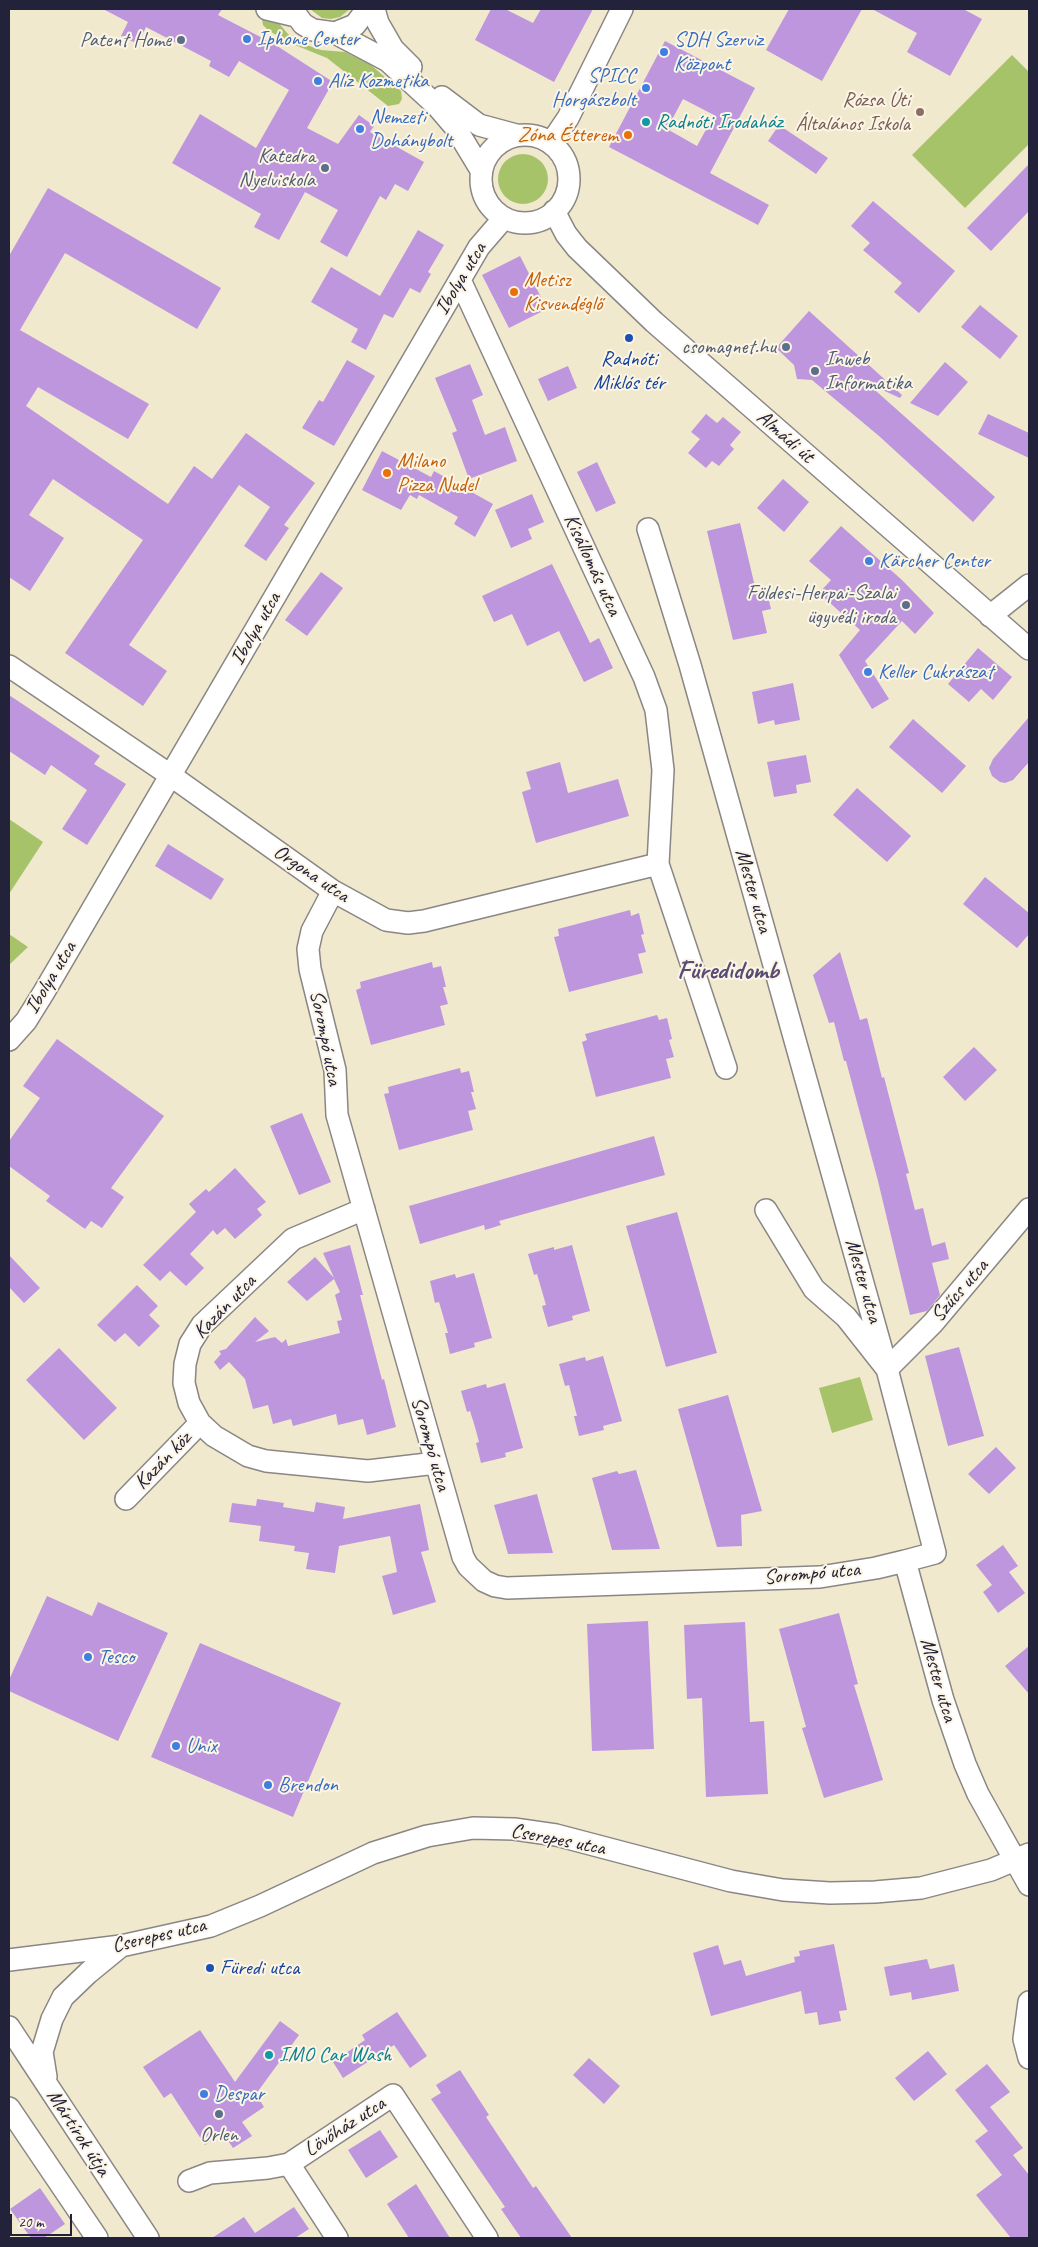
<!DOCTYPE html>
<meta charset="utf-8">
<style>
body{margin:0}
#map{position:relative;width:1038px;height:2247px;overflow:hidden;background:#f1e9ce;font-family:Caveat,sans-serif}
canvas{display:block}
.frame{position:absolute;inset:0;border:10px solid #22223b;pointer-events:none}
.scale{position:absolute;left:10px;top:2214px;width:62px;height:22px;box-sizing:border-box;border:2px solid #22223b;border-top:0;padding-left:6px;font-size:15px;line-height:18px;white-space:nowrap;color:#22223b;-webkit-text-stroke:4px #fcf5e5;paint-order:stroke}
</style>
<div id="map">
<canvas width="1038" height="2247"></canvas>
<div class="frame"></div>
<div class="scale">20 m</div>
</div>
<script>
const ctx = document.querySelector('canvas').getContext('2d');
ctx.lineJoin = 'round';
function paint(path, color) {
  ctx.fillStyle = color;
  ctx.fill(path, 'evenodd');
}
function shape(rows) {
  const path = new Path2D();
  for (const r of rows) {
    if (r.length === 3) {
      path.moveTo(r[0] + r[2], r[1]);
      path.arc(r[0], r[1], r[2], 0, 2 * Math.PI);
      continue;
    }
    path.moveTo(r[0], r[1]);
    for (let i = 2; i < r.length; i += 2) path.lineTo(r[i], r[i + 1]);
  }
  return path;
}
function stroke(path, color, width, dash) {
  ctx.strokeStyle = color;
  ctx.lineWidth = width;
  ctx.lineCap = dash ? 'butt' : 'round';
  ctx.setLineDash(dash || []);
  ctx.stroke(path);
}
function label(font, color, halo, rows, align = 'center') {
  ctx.font = font + ' Caveat,sans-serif';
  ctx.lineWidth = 4;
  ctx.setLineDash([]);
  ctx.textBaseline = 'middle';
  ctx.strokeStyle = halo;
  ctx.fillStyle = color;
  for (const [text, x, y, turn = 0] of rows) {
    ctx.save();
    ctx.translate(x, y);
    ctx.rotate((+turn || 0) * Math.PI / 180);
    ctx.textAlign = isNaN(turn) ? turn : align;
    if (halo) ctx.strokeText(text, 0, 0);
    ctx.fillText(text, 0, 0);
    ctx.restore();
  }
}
paint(shape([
 [310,9,350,9,340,17,331,19,322,18],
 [266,14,277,21,288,34,301,43,321,50,345,52,371,65,401,91,402,99,399,104,388,106,327,58,295,45,269,31,263,25,262,19],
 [1012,55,1029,72,1029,144,965,208,912,155],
 [523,179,25],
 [9,819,43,842,9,894],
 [9,934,28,947,9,965],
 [860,1377,873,1420,832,1433,819,1388]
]), '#a7c36a');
paint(shape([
 [103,9,222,9,218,15,274,44,333,82,307,128,338,144,359,115,374,126,370,132,424,162,408,191,395,184,386,200,380,196,347,257,320,242,338,210,305,192,279,240,254,227,261,214,172,163,200,114,256,148,289,90,239,61,229,77,209,66,211,61,146,27,138,44,121,36,128,22],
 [491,9,505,9,533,23,541,9,593,9,554,82,475,40],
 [789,9,862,9,822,81,766,50],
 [872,9,963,9,982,19,950,76,907,52,917,33],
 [665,41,755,88,710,173,769,205,758,225,609,147],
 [683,99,714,115,697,146,667,129],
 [779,125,828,158,816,174,768,141],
 [1029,164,1029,211,991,251,967,228],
 [48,188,221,288,197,329,65,253,20,330,149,404,128,439,38,387,26,406,168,504,194,466,212,479,246,433,315,483,284,525,289,528,266,561,244,546,270,507,239,485,129,645,167,671,143,706,65,653,143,540,53,479,29,515,64,538,30,591,9,577,9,256],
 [873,201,955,271,919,313,894,292,902,283,863,250,870,243,851,226],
 [418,230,444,245,428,272,431,274,420,293,410,288,393,318,384,314,366,350,351,342,358,329,311,302,331,267,380,296],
 [520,256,547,309,509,328,482,275],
 [980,305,1018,336,1000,359,961,327],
 [809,311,902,395,900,398,867,383,995,497,973,522,879,436,812,380,797,379,794,365,776,348],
 [347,360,375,376,334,446,302,428,319,400,323,402],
 [945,362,968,382,938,416,910,403],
 [470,364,483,395,472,400,485,435,505,427,517,461,469,479,452,433,457,431,435,378],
 [568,366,577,388,548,401,538,379],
 [706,414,717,423,723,417,741,432,730,445,734,449,719,466,712,461,706,468,688,453,700,439,691,432],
 [988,414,1029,433,1029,458,978,434],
 [382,451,431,477,434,471,493,504,475,537,454,524,458,517,419,495,417,499,410,495,401,510,362,490],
 [597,462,616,503,596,512,577,472],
 [783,479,809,502,784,532,757,508],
 [532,494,544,522,528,529,532,539,511,548,495,510],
 [740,523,756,591,766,589,771,609,762,611,767,633,733,640,707,531],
 [841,526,902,580,934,613,915,634,902,621,865,661,889,699,872,709,839,655,860,630,819,593,831,580,809,561],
 [552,564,590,643,599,638,613,668,584,682,559,631,527,646,512,614,494,622,482,596],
 [321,572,343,588,307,636,285,620],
 [978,648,1012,677,993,700,981,689,969,702,948,684],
 [793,683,800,720,775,725,774,720,758,724,752,692],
 [9,695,100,756,94,764,126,784,87,845,62,829,87,790,51,765,45,775,9,751],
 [1029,717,1029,762,1013,780,1005,783,1000,782,992,776,989,768,993,759],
 [913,719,966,766,942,793,889,747],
 [806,755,811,782,796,785,797,793,774,797,767,762],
 [560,762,568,793,618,779,629,816,536,843,522,792,531,789,526,772],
 [857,788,911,836,887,862,833,815],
 [168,844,224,879,211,900,155,866],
 [985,877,1029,913,1029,934,1017,948,963,904],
 [630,910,631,916,639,913,644,934,641,935,646,952,638,954,643,973,569,992,554,937,559,936,558,929],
 [840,952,860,1020,867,1018,882,1078,884,1077,909,1173,906,1174,915,1210,923,1208,932,1246,945,1242,949,1259,932,1263,940,1295,927,1311,910,1315,878,1181,846,1061,844,1061,834,1022,829,1023,813,975],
 [432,962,433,968,441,966,446,987,443,987,448,1004,440,1006,445,1025,371,1045,356,990,361,988,360,982],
 [657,1015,659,1020,667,1018,672,1039,669,1040,674,1057,666,1059,671,1078,596,1097,582,1042,587,1040,585,1034],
 [57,1039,164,1116,111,1188,124,1197,102,1228,91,1221,85,1229,46,1201,50,1196,9,1166,9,1141,40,1098,23,1086],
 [974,1047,997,1070,965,1101,943,1077],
 [460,1068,461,1073,469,1071,474,1092,471,1092,476,1109,468,1111,473,1130,399,1150,384,1094,389,1093,388,1087],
 [302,1113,331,1182,299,1195,270,1126],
 [654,1136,665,1175,499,1221,501,1225,485,1230,484,1225,420,1244,409,1206],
 [235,1168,266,1202,257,1209,262,1215,235,1239,225,1228,217,1235,213,1230,190,1254,204,1268,186,1286,170,1271,160,1281,143,1265,196,1212,189,1204,206,1189,209,1192],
 [677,1212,717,1353,666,1367,626,1226],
 [350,1245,363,1295,360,1295,382,1380,384,1379,396,1427,367,1435,363,1419,338,1425,336,1414,293,1426,291,1419,273,1424,268,1405,253,1409,245,1379,229,1362,220,1370,214,1362,221,1354,219,1351,226,1349,255,1317,269,1331,255,1342,275,1337,282,1343,286,1339,288,1346,340,1333,337,1321,342,1320,335,1295,340,1292,334,1279,307,1301,287,1282,315,1257,334,1278,323,1253],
 [572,1245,590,1311,572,1316,573,1320,548,1327,542,1306,546,1305,537,1274,534,1275,528,1254,554,1247,554,1250],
 [9,1255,40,1288,24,1303,9,1287],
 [474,1273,492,1338,474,1343,475,1347,450,1354,445,1333,448,1333,439,1302,435,1303,430,1281,455,1274,456,1278],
 [137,1285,158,1306,149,1315,160,1326,139,1347,125,1333,115,1342,97,1325],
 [959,1347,984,1436,948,1446,925,1356],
 [59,1348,117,1408,84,1440,26,1380],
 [603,1356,622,1421,603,1426,604,1430,579,1436,574,1416,577,1416,569,1385,565,1386,559,1364,585,1357,586,1361],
 [505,1383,523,1448,505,1453,506,1457,481,1463,476,1443,479,1442,475,1427,470,1411,467,1412,461,1391,486,1384,487,1388],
 [728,1395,762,1511,741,1515,742,1546,717,1547,678,1409],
 [996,1447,1016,1468,989,1494,968,1474],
 [636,1470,660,1549,612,1550,592,1478,617,1471,619,1474],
 [537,1494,553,1553,508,1554,494,1505],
 [257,1499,284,1503,283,1507,314,1512,316,1502,345,1507,343,1519,420,1504,429,1550,421,1552,436,1602,393,1615,382,1576,397,1572,390,1536,339,1546,335,1573,306,1569,309,1553,294,1551,295,1546,259,1541,261,1526,229,1522,232,1503,256,1506],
 [1003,1545,1018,1566,1009,1572,1025,1593,998,1613,983,1592,992,1585,976,1565],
 [47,1596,92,1616,98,1602,168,1633,118,1741,9,1691,9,1680],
 [839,1613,858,1684,854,1685,883,1780,824,1798,802,1728,806,1727,779,1629],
 [648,1621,654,1749,592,1751,587,1624],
 [745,1622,750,1722,764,1721,768,1794,706,1797,702,1698,687,1699,684,1625],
 [200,1643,341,1703,293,1817,151,1757],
 [1029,1646,1029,1694,1005,1666],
 [834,1944,847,2010,839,2011,841,2021,819,2025,817,2012,805,2014,801,1991,711,2016,693,1953,718,1945,724,1965,741,1960,746,1976,795,1962,794,1957,800,1956,799,1951],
 [927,1959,930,1969,954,1964,959,1991,912,2000,911,1992,890,1996,884,1967],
 [397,2012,427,2056,410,2068,394,2045,343,2078,333,2062,365,2040,362,2035],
 [280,2021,299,2035,256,2094,264,2107,242,2122,252,2136,233,2148,223,2133,205,2145,171,2093,164,2098,143,2067,200,2030,235,2082],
 [928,2051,947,2074,914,2101,895,2078],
 [589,2058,620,2086,604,2104,573,2075],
 [987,2064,1010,2092,990,2107,1023,2148,1013,2155,1029,2175,1029,2238,1011,2238,976,2195,1002,2175,975,2141,988,2131,955,2090],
 [460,2070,489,2115,486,2117,533,2188,536,2186,572,2238,521,2238,501,2209,505,2207,431,2099,441,2093,436,2085],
 [380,2130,398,2157,366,2178,348,2150],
 [416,2184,450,2238,409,2238,387,2204],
 [40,2188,65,2224,44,2238,31,2238,10,2209],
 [294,2207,309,2229,295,2238,212,2238,244,2217,255,2233]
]), '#bd96de');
const minor = shape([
 [267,9,296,16],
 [292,9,303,24,313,30,335,33,355,25,367,9],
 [374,9,378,23,393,49,411,67],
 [335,33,388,61,437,106,455,127,481,170],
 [442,97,479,125,516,135],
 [525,179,44],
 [551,143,568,118,622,9],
 [554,211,566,234,577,248,654,322,1029,649],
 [460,280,644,677,656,710,663,770,658,864,726,1068],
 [648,529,690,665,887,1369,935,1553,905,1561,943,1700,965,1764,978,1794,1029,1885],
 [990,616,1029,585],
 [9,666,170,775,333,891,386,920,408,923,424,921,658,864],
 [333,891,312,931,308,949,310,969,335,1070,337,1115,463,1557,468,1566,484,1581,495,1586,507,1588,820,1577,876,1568,905,1561],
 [9,1040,26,1021,44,992,479,247,504,218],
 [364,1209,293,1239,202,1325,190,1344,185,1364,184,1383,189,1403,200,1423,214,1436,248,1456,266,1461,368,1471,436,1463],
 [766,1210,814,1289,846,1317,887,1369,933,1323,1029,1209],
 [126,1499,200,1423],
 [9,1960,121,1946,211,1926,260,1906,373,1853,427,1836,473,1828,514,1829,556,1835,731,1881,783,1890,830,1893,875,1892,921,1888,991,1870,1029,1854],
 [1029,2002,1024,2039,1029,2058],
 [9,2027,148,2238],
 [46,2077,42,2052,52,2019,63,1997,88,1973,121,1946],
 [9,2108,97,2238],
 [289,2164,337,2238],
 [189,2181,210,2173,268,2168,289,2164,393,2095,487,2238]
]);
stroke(minor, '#8a8684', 24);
stroke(minor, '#fff', 21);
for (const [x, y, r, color] of [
 [247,39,5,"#3f7fe0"],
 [181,40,5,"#5c6f8a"],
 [664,52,5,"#3f7fe0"],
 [318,81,5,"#3f7fe0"],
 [646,88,5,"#3f7fe0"],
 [920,112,5,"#8d6e63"],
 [646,122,5,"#0f9aa8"],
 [360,129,5,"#3f7fe0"],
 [628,135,5,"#e8710a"],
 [325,168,5,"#5c6f8a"],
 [514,292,5,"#e8710a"],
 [629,338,5,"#1a4fb4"],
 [786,347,5,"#5c6f8a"],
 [815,371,5,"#5c6f8a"],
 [387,473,5,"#e8710a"],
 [869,561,5,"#3f7fe0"],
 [906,605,5,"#5c6f8a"],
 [868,672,5,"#3f7fe0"],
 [88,1657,5,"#3f7fe0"],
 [176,1746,5,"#3f7fe0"],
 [268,1785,5,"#3f7fe0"],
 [210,1968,5,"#1a4fb4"],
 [269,2055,5,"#0f9aa8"],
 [204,2094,5,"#3f7fe0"],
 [219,2114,5,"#5c6f8a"]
]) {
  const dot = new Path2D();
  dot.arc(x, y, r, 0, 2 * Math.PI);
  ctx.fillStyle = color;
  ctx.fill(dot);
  stroke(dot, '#fcf5e5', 2);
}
label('21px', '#366cbe', '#fcf5e5', [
 ["Iphone Center",257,39],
 ["SDH Szerviz",674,40],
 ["Központ",674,64],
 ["SPICC",636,76,"right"],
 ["Horgászbolt",636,100,"right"],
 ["Alíz Kozmetika",328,81],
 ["Nemzeti",370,117],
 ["Dohánybolt",370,141],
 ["Kärcher Center",879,561],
 ["Keller Cukrászat",878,672],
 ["Tesco",98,1657],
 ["Unix",186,1746],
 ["Brendon",278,1785],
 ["Despar",214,2094]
], 'left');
label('21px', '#4e5e75', '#fcf5e5', [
 ["Patent Home",171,40],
 ["Katedra",315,156],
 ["Nyelviskola",315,180],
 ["csomagnet.hu",776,347],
 ["Inweb",825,359,"left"],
 ["Informatika",825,383,"left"],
 ["Földesi-Herpai-Szalai",896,593],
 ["ügyvédi iroda",896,617],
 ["Orlen",219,2135,"center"]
], 'right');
label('21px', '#785e54', '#fcf5e5', [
 ["Rózsa Úti",910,100],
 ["Általános Iskola",910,124]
], 'right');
label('21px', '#0d838f', '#fcf5e5', [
 ["Radnóti Irodaház",656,122],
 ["IMO Car Wash",279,2055]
], 'left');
label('21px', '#c56008', '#fcf5e5', [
 ["Zóna Étterem",618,135,"right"],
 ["Metisz",524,280],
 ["Kisvendéglő",524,304],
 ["Milano",397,461],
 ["Pizza Nudel",397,485]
], 'left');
label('21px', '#22223b', '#fcf5e5', [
 ["Ibolya utca",461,279,-59],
 ["Almádi út",785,437,41],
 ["Kisállomás utca",592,565,65],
 ["Ibolya utca",256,629,-60],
 ["Orgona utca",311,874,34],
 ["Mester utca",753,891,74],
 ["Ibolya utca",51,978,-59],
 ["Sorompó utca",325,1038,79],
 ["Mester utca",863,1281,74],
 ["Szűcs utca",960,1291,-49],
 ["Kazán utca",225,1307,-46],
 ["Sorompó utca",430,1444,74],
 ["Kazán köz",163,1461,-46],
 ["Sorompó utca",812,1574,-5],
 ["Mester utca",938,1680,74],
 ["Cserepes utca",558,1840,11],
 ["Cserepes utca",159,1936,-13],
 ["Lövőház utca",345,2127,-33],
 ["Mártírok útja",78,2133,57]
]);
label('21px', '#164399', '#fcf5e5', [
 ["Radnóti",629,359],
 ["Miklós tér",629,383],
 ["Füredi utca",220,1968,"left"]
]);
label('bold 26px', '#584b74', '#fcf5e5', [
 ["Füredidomb",728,971]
]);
</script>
